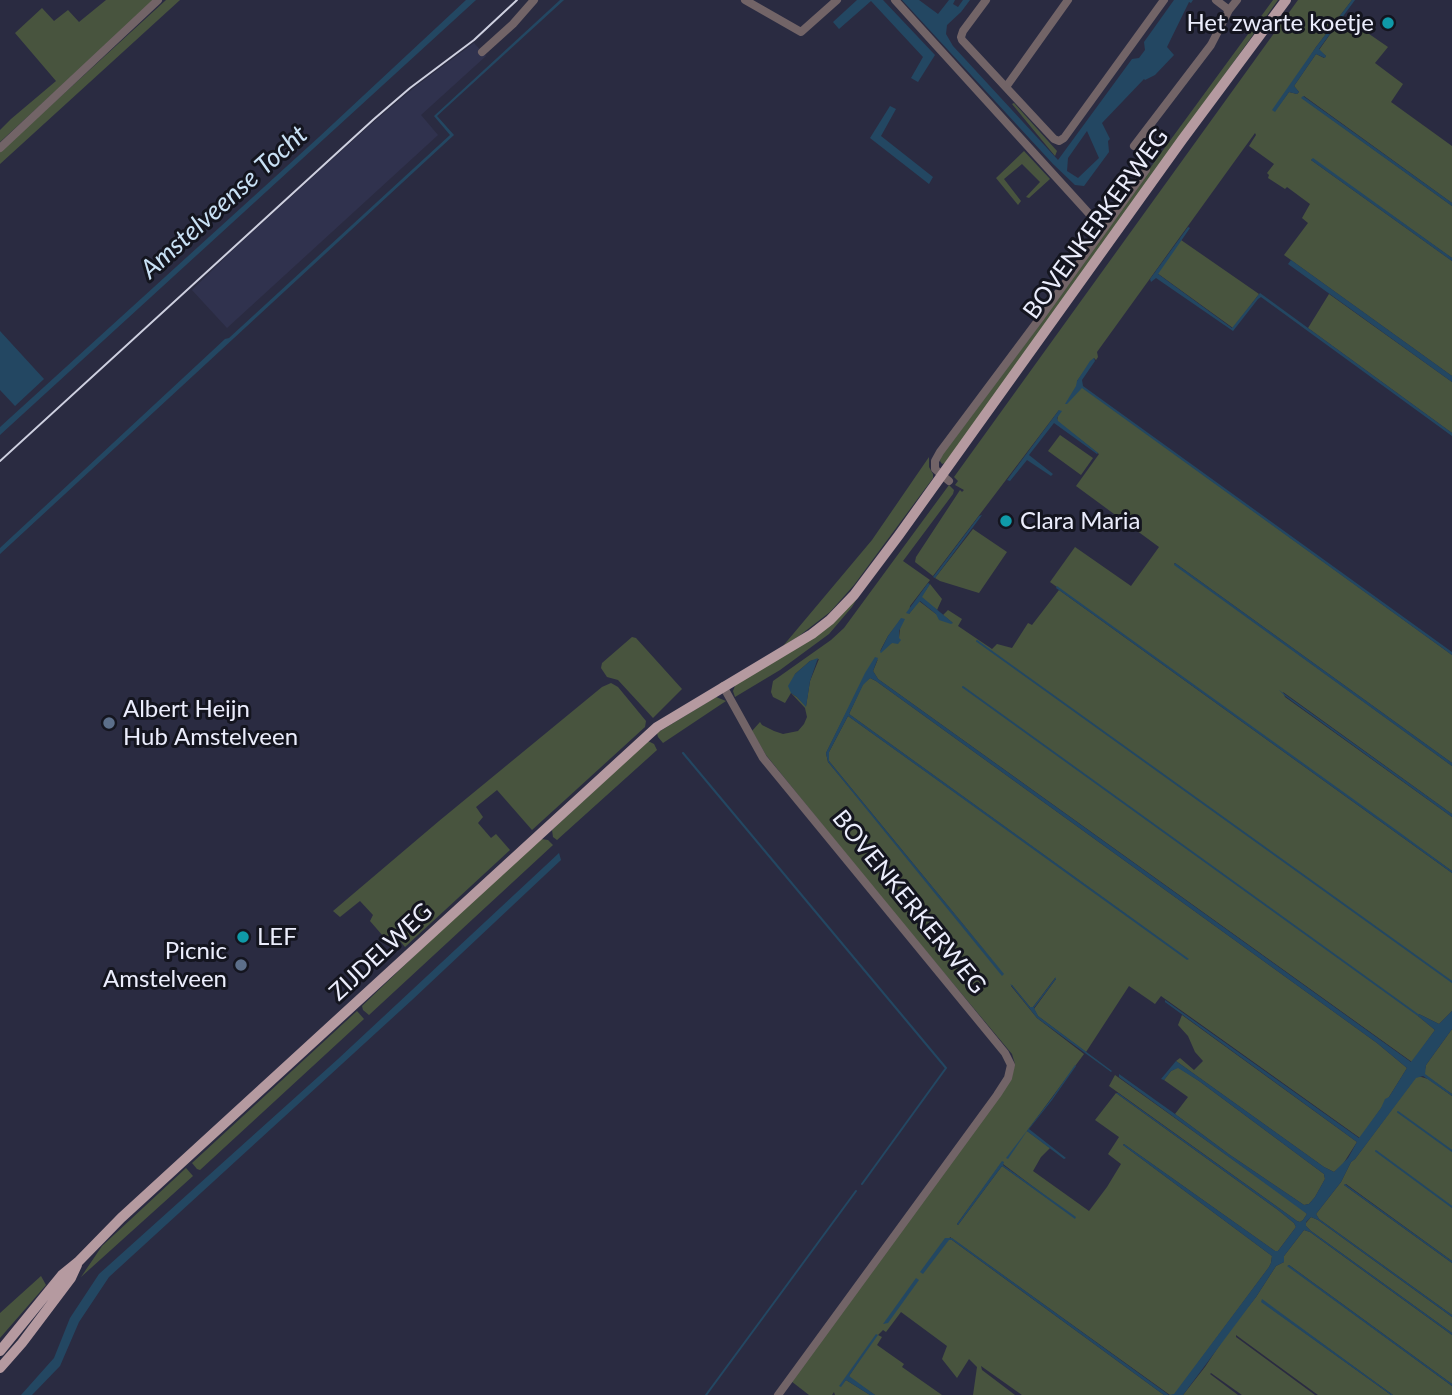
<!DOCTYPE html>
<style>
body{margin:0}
canvas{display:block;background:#2a2b41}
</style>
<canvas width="1452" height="1395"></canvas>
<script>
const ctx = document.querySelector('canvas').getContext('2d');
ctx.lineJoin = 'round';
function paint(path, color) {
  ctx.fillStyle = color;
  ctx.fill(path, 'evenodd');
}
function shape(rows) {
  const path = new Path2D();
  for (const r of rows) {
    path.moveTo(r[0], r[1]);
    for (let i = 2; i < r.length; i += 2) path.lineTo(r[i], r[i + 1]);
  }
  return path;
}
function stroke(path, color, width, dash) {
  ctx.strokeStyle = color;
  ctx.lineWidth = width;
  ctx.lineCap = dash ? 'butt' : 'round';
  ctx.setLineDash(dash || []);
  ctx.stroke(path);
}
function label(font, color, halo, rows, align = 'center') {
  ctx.font = font + ' Lato,sans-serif';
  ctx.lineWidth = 6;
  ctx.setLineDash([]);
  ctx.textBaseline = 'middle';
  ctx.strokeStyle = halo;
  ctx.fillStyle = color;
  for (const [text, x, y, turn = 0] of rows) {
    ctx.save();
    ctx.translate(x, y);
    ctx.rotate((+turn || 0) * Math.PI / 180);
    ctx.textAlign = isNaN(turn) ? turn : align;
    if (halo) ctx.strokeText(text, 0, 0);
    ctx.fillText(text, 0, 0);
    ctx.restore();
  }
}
paint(shape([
 [474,43,486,56,421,115,438,135,227,328,192,290,235,248,369,126,415,87]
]), '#30324e');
paint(shape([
 [106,0,155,0,0,142,0,130,11,119,56,81,15,33,42,8,54,21,68,10,79,22],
 [166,0,180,0,0,164,0,152],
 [1273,0,1278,0,1023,356,945,463,942,464,940,461,941,456,1025,344,1158,157],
 [1298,0,1352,0,1316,47,1275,111,1289,92,1297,94,1299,92,1294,86,1316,54,1324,58,1326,56,1319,50,1343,16,1388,47,1375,63,1403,84,1391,102,1452,146,1452,203,1304,96,1302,98,1452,206,1452,258,1313,159,1311,160,1452,261,1452,376,1284,255,1308,223,1302,218,1310,204,1287,187,1285,189,1268,178,1269,175,1267,173,1274,164,1249,146,1256,135,1255,133,1097,352,1098,357,1096,360,1094,358,1077,381,1079,389,1082,387,1452,655,1452,763,1175,563,1174,564,1452,766,1452,814,1283,692,1285,697,1452,817,1452,871,1050,582,1075,547,1131,586,1159,547,1076,486,1099,454,1057,421,1059,410,933,576,915,562,916,557,960,490,962,492,964,490,955,485,958,481,954,477],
 [1014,103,1057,151,1055,156,1012,104],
 [1024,151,1050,179,1029,198,1026,197,1040,182,1022,164,1004,179,1021,201,1018,205,996,178],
 [1181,240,1259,294,1233,328,1157,273],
 [1329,294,1452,382,1452,433,1308,328],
 [1060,435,1093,458,1081,475,1048,451],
 [929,457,929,467,933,474,933,478,854,585,830,612,799,636,783,646,872,540],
 [949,485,954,490,953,494,903,561,930,580,910,606,909,614,919,601,936,614,953,623,943,615,948,610,962,619,958,626,992,649,997,644,1012,648,1028,623,1032,625,1059,590,1452,873,1452,1011,1439,1024,1419,1014,1418,1016,1435,1030,1412,1062,878,679,873,671,878,659,861,683,826,753,828,762,1004,974,829,761,829,752,848,716,1188,959,849,714,863,684,870,678,876,681,1377,1043,1407,1068,1389,1097,1360,1138,1161,996,1155,1004,1129,986,1086,1052,1038,1016,1034,1009,1056,979,1055,978,1033,1007,1030,1007,1012,985,1011,986,1037,1018,1084,1054,1027,1131,1050,1148,1041,1157,1033,1171,1089,1211,1107,1187,1121,1164,1108,1154,1119,1137,1095,1120,1116,1093,1278,1210,1294,1223,1296,1227,1278,1251,1275,1251,1124,1144,1123,1145,1272,1256,1271,1263,1269,1267,1174,1395,1170,1395,950,1237,949,1240,952,1240,1023,1292,1164,1395,1022,1395,981,1366,982,1370,1015,1395,973,1395,977,1367,969,1359,957,1378,942,1359,947,1346,901,1312,886,1332,883,1330,878,1335,882,1337,877,1345,904,1364,902,1367,942,1395,875,1395,850,1378,849,1376,877,1334,840,1387,846,1380,870,1395,835,1395,834,1392,832,1395,809,1395,791,1381,1012,1075,1015,1064,1012,1054,884,901,766,755,752,731,760,722,762,725,774,731,783,734,798,731,804,724,807,717,805,708,791,693,785,703,773,697,771,692,773,681,831,640,844,628],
 [901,619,899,638,880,651,888,636],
 [819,659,810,681,806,706,797,697,791,693,795,674,810,661],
 [1002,1162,1003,1164,1075,1218,1002,1166,958,1225,957,1224],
 [973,529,1007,552,979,593,940,581,935,578],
 [930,584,942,599,937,610,921,597],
 [858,597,852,607,829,634,780,670,735,697,733,691,736,683],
 [632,637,636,638,682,689,653,718,618,680,607,677,601,668,602,663],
 [611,683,618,687,646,721,645,727,532,830,497,790,476,807,483,817,478,823,491,838,496,834,510,850,405,947,400,941,393,937,383,936,370,921,373,915,360,901,340,917,333,911,439,821,602,687],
 [716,697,726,701,663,743,658,737,657,733],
 [648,741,654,744,657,750,557,840,553,837,552,830],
 [541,839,548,840,553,845,369,1015,363,1010,362,1006,457,915],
 [357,1011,364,1019,200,1170,197,1169,192,1163],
 [1182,1015,1357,1142,1343,1164,1334,1172,1324,1167,1176,1061,1180,1058,1194,1070,1203,1061,1195,1052,1188,1036,1178,1025],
 [1452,1029,1452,1094,1424,1074,1426,1065],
 [1178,1067,1199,1081,1324,1174,1325,1179,1315,1197,1309,1204,1304,1205,1230,1155,1175,1114,1188,1097,1164,1080,1171,1071],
 [1115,1075,1303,1210,1307,1214,1303,1220,1300,1222,1297,1221,1109,1086],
 [1418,1076,1428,1079,1452,1096,1452,1261,1346,1184,1344,1185,1452,1263,1452,1315,1319,1219,1316,1214,1341,1182,1351,1162,1355,1159,1416,1077],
 [186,1168,193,1176,81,1277,102,1246],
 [1311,1217,1318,1220,1452,1317,1452,1333,1311,1231,1306,1226,1306,1223],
 [1304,1230,1310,1232,1452,1335,1452,1384,1289,1265,1288,1266,1452,1386,1452,1395,1393,1395,1262,1300,1262,1302,1391,1395,1318,1395,1236,1335,1236,1337,1315,1395,1242,1395,1211,1373,1210,1374,1238,1395,1183,1395,1205,1367,1229,1331,1256,1297,1276,1266,1284,1262,1284,1256],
 [41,1276,46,1285,0,1338,0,1313]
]), '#48543e');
paint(shape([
 [466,0,476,0,0,435,0,427,319,137],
 [560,0,564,0,437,116,454,135,0,554,0,548,225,339,229,338,450,135,434,116],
 [857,0,883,0,935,55,918,82,911,78,923,57,871,1,839,29,833,22],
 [902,0,919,0,938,14,949,0,955,0,953,4,958,7,963,0,970,0,961,12,947,25,946,34,953,46,1058,160,1132,59,1139,58,1145,50,1144,42,1174,0,1193,0,1191,3,1189,2,1167,47,1174,55,1155,75,1145,80,1144,79,1102,123,1110,139,1108,141,1109,152,1084,186,1075,185,1053,164],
 [1087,131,1099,158,1078,178,1067,171,1068,158],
 [1352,0,1355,0,1319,49,1326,56,1325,58,1316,54,1294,86,1299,92,1297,94,1289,92,1275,112,1272,110,1316,47],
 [1303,96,1452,203,1452,206,1301,98],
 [890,106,896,109,881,136,933,177,929,184,870,138],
 [1313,158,1452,258,1452,261,1311,160],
 [1188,227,1190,228,1158,274,1232,328,1260,293,1452,433,1452,436,1261,297,1258,299,1233,331,1156,278,1151,282,1150,279],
 [1291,260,1452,376,1452,382,1288,264],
 [0,331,44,379,15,406,0,390],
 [1094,358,1095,361,1082,380,1083,386,1452,652,1452,655,1082,388,1067,404,1065,404,1076,386,1077,381,1090,361],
 [1059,410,1062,411,1057,418,1058,421,1098,453,1097,454,1054,423,1029,455,1053,474,1051,476,1027,460,1010,481,1007,480],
 [982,515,935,578,933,577,979,516],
 [1175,563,1452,763,1452,766,1174,565],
 [928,583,930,584,922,597,953,623,951,624,939,620,936,614,920,601,909,614,906,613],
 [1057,586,1399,832,1452,871,1452,873,1059,590,1056,588],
 [901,618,905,619,899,631,899,638,901,640,898,644,892,643,881,653,880,652,888,636],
 [875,657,878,658,873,671,878,679,1411,1062,1435,1030,1418,1016,1419,1014,1439,1024,1452,1011,1452,1029,1426,1065,1425,1074,1452,1094,1452,1096,1423,1076,1416,1078,1355,1159,1351,1162,1341,1182,1316,1214,1319,1219,1452,1315,1452,1317,1318,1220,1311,1217,1306,1222,1306,1226,1311,1231,1452,1333,1452,1335,1310,1232,1304,1230,1284,1256,1284,1262,1276,1266,1256,1297,1183,1395,1164,1395,952,1240,949,1240,923,1274,920,1272,945,1238,952,1238,1169,1395,1174,1394,1269,1267,1271,1263,1272,1256,1123,1145,1124,1144,1275,1251,1278,1251,1296,1227,1294,1223,1278,1210,1116,1093,1118,1093,1297,1221,1300,1222,1303,1220,1307,1214,1119,1077,1119,1074,1175,1114,1230,1155,1304,1205,1309,1204,1315,1197,1325,1179,1324,1174,1199,1081,1178,1068,1171,1071,1164,1080,1161,1079,1176,1061,1324,1167,1334,1172,1348,1158,1357,1142,1165,1002,1165,1000,1359,1138,1381,1108,1385,1099,1389,1097,1407,1068,1377,1043,876,681,870,678,863,685,849,714,1189,959,1187,960,848,716,829,752,829,761,1004,974,1002,976,828,762,826,753,865,673],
 [818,658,810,681,806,707,797,697,791,693,788,686,795,674,810,661],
 [1279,690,1452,814,1452,817,1285,696],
 [559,853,561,860,412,1000,109,1277,79,1322,60,1366,32,1395,21,1395,54,1358,70,1318,99,1274,338,1059],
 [1056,977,1056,979,1034,1008,1038,1016,1112,1071,1111,1072,1037,1018,1010,984,1012,985,1030,1007,1033,1007],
 [1075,1065,1076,1066,1052,1100,1029,1129,1066,1158,1064,1159,1027,1131,1008,1159,1006,1158,1052,1098],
 [1002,1161,1004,1162,1003,1165,1076,1217,1075,1219,1002,1166,958,1225,957,1224],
 [1345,1184,1452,1261,1452,1263,1344,1185],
 [1289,1265,1452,1384,1452,1386,1287,1266],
 [916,1278,919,1280,888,1323,883,1324],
 [1262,1299,1281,1313,1393,1395,1391,1395,1261,1302],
 [876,1334,878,1335,849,1376,875,1395,870,1395,846,1380,841,1387,839,1386]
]), '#234762');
stroke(shape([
 [977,641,1452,982],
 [963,687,1418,1015],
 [683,753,946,1068,862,1184],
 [1398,1112,1452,1151],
 [1376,1151,1452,1207],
 [706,1395,856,1191]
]), '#234762', 2);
stroke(shape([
 [745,0,801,32,837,0],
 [895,0,1103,229],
 [986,0,963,31,961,37,962,40,1054,139,1059,141,1064,138,1164,0],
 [1216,0,1229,10],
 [482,52,513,24,534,0],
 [1006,87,1068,0],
 [1134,146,1211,45,1229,10,1237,0],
 [0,148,158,0],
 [949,481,935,469,935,461,940,452,1040,318,1146,170],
 [723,686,763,758,1005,1053,1011,1065,1008,1078,997,1095,778,1395]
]), '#726467', 8);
stroke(shape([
 [0,1351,62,1275,78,1262,121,1218,657,727,812,634,830,620,854,595,899,535,1182,140,1286,0],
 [0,1368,22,1343,71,1278,77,1265]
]), '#b59aa0', 10);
stroke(shape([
 [0,461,374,119,410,88,474,40,517,0]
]), '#ced0e0', 2);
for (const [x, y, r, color] of [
 [1388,23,7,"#0f9aa8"],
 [1006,521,7,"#0f9aa8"],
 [109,723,7,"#5c6f8a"],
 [243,937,7,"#0f9aa8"],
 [241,965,7,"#5c6f8a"]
]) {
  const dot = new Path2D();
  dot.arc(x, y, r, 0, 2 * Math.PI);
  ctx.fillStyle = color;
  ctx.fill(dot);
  stroke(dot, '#14151f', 2.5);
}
label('24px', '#ebedfc', '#14151f', [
 ["Het zwarte koetje",1374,23,"right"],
 ["Clara Maria",1020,521],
 ["Albert Heijn",123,709],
 ["Hub Amstelveen",123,737],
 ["LEF",257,937],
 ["Picnic",227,951,"right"],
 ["Amstelveen",227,979,"right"]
], 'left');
label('24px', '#ebedfc', '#14151f', [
 ["BOVENKERKERWEG",1096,224,-54],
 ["BOVENKERKERWEG",909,902,51],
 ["ZIJDELWEG",381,952,-43]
]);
label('italic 26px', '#c9e1f5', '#14151f', [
 ["Amstelveense Tocht",224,202,-42]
]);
</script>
